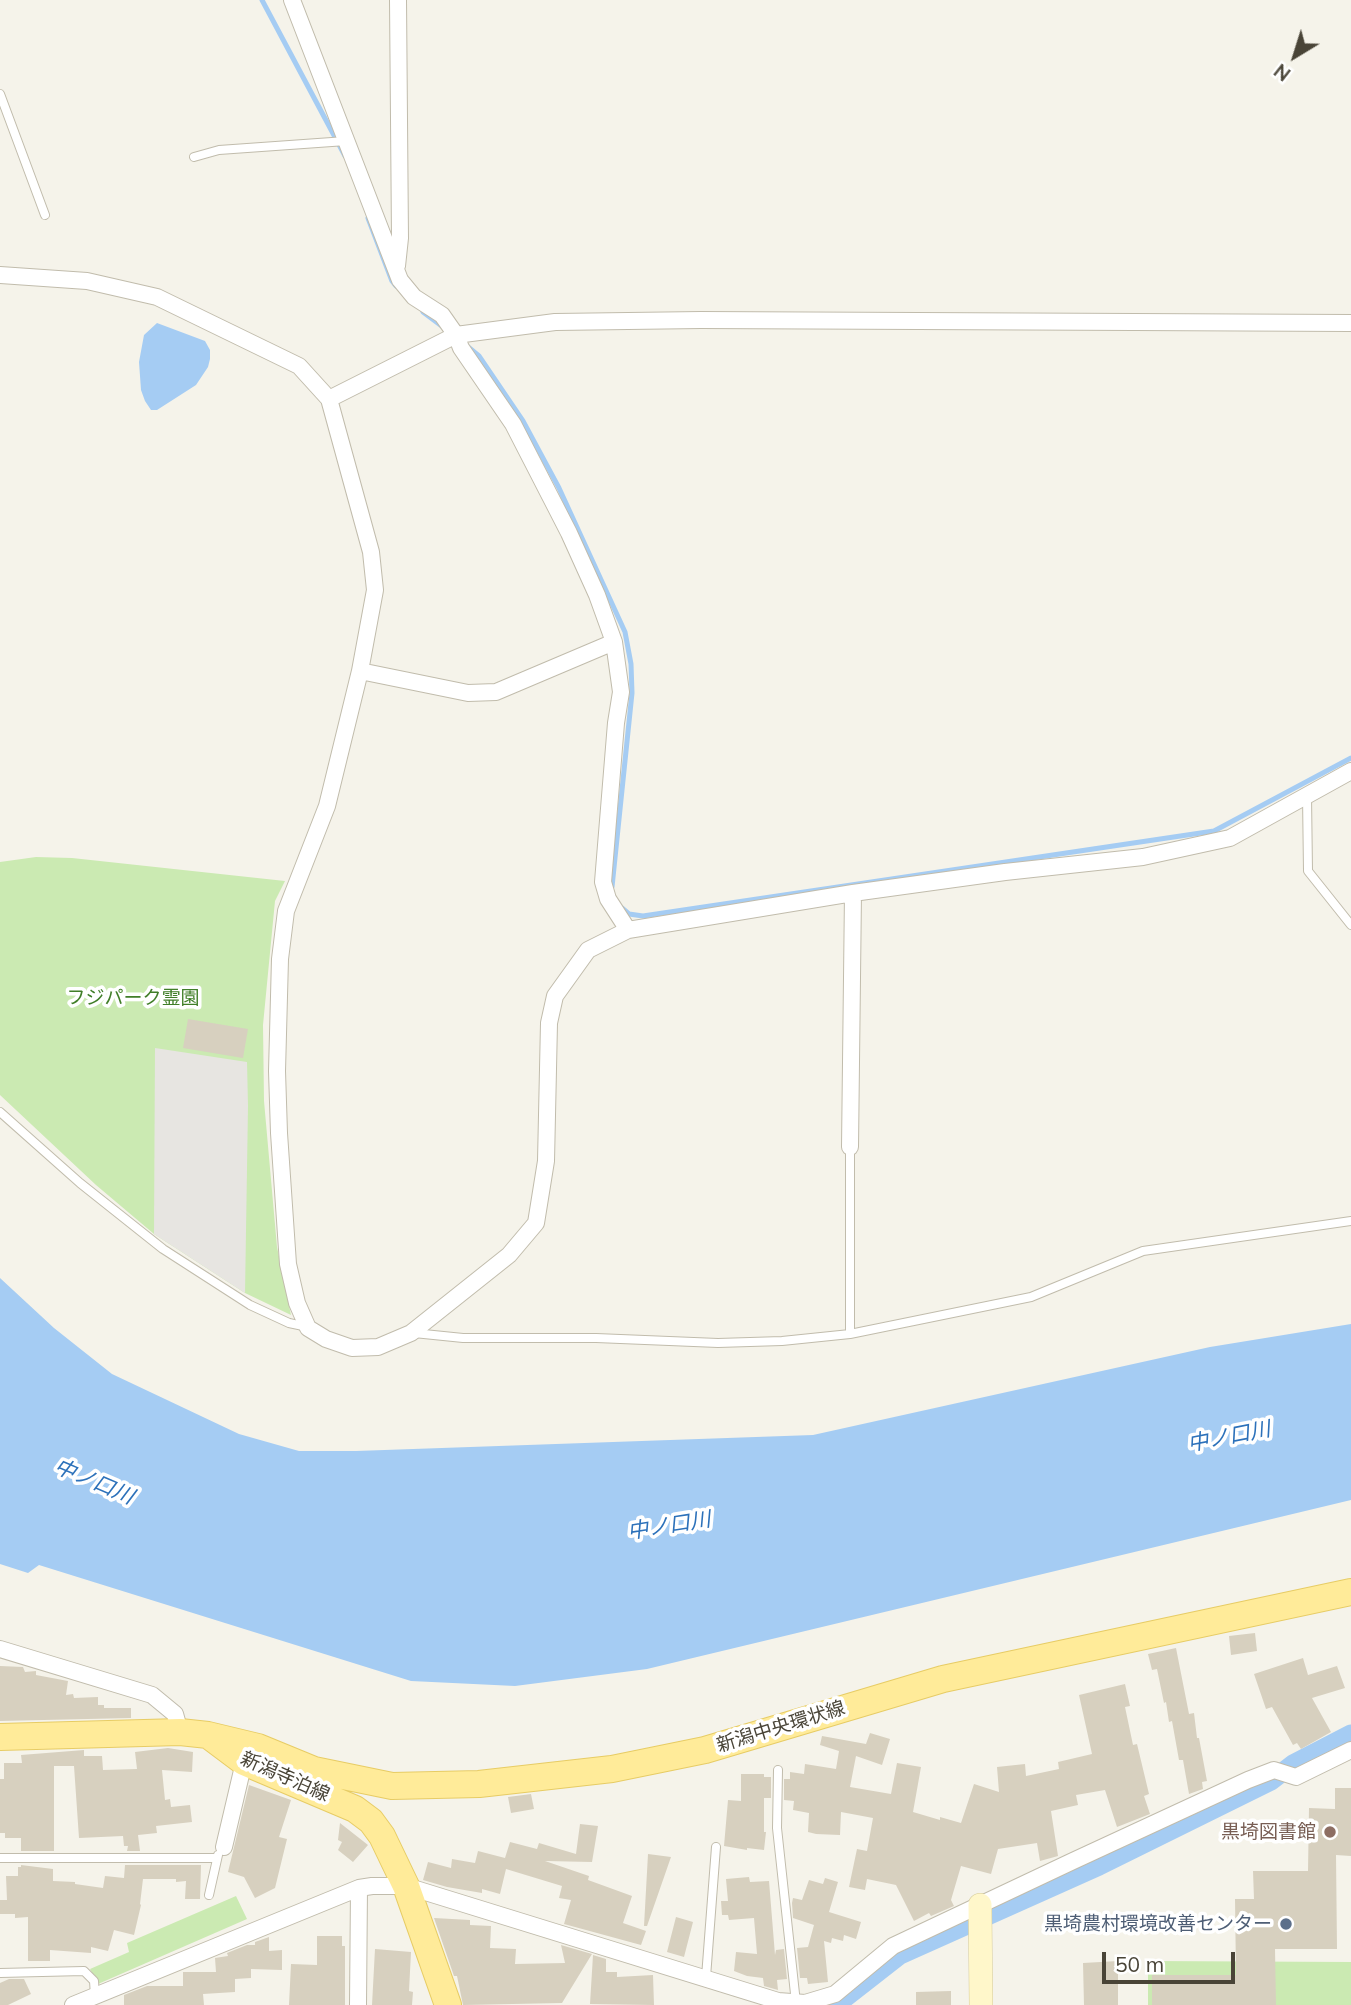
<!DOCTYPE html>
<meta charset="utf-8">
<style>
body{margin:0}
#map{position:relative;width:1351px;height:2005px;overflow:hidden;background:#f5f3ea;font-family:Mulish,sans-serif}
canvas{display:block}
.north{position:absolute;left:1260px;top:21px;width:70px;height:70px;-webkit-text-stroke:5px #fff;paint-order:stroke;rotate:218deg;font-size:19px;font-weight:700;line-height:28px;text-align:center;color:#494437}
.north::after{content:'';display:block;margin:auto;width:24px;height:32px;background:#494437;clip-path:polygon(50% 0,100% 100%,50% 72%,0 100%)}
.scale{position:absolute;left:1102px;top:1952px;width:133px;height:32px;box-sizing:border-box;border:4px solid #494437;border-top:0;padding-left:9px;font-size:21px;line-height:24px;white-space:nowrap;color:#494437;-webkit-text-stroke:5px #fff;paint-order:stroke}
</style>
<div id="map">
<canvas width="1351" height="2005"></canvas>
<div class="north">N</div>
<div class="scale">50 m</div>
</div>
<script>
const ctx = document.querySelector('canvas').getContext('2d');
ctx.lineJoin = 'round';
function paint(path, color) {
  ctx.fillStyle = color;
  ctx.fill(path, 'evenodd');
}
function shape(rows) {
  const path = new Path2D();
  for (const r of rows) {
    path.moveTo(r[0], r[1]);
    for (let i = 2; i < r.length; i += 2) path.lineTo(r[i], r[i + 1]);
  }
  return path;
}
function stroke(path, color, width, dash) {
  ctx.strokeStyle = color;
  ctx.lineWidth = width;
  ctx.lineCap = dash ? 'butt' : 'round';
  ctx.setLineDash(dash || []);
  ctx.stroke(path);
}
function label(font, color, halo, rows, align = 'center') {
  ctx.font = font + ' Mulish,"Noto Sans JP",sans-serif';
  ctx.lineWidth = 7;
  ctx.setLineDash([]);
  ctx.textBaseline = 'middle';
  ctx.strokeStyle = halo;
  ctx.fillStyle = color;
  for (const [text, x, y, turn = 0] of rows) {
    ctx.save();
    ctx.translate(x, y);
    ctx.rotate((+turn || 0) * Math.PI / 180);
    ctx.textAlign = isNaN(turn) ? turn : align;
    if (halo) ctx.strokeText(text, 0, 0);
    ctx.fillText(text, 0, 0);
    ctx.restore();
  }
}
paint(shape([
 [36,857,72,858,285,881,275,901,263,1025,264,1101,277,1247,291,1315,245,1293,154,1234,96,1185,0,1095,0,862],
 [236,1896,247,1919,98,1984,90,1969,129,1952,127,1943],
 [1148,1961,1351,1962,1351,2005,1148,2005]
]), '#cbeab2');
paint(shape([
 [155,1048,247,1062,248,1106,245,1293,154,1234]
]), '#e7e5e1');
paint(shape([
 [157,323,205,341,210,350,210,359,208,367,196,385,157,410,151,410,145,401,141,390,139,362,144,335],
 [0,1278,54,1328,112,1374,239,1434,299,1451,356,1451,813,1435,1210,1347,1351,1324,1351,1500,647,1669,515,1686,411,1681,39,1565,28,1573,0,1564]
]), '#a5ccf3');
stroke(shape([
 [262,0,345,156],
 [368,218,392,281,396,286],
 [423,312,443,327],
 [467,346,479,356,523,421,559,488,625,632,631,664,632,693,612,887],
 [622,908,629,914,643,916,1214,831,1351,758]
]), '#a5ccf3', 5);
stroke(shape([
 [836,2005,900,1955,1099,1866,1271,1781,1293,1764,1351,1734]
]), '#a5ccf3', 19);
paint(shape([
 [188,1019,248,1029,243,1058,183,1048],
 [1255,1633,1257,1651,1231,1655,1229,1636],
 [1176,1648,1189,1714,1194,1713,1197,1738,1199,1738,1207,1781,1202,1782,1203,1789,1189,1794,1183,1760,1179,1760,1172,1721,1169,1722,1166,1702,1164,1703,1157,1669,1152,1670,1148,1654],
 [1303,1658,1308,1675,1337,1666,1345,1688,1312,1698,1331,1732,1301,1749,1297,1743,1293,1745,1272,1707,1266,1709,1254,1674],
 [0,1666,23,1667,25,1672,36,1671,36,1675,68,1681,66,1695,73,1694,74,1698,98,1697,98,1705,104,1705,104,1708,131,1708,131,1718,0,1721],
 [1125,1684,1130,1706,1125,1707,1133,1745,1137,1744,1149,1794,1144,1796,1150,1814,1117,1827,1105,1790,1076,1795,1078,1805,1051,1811,1058,1856,1040,1861,1037,1843,998,1849,991,1874,961,1866,951,1900,954,1906,931,1916,929,1913,914,1921,896,1885,867,1879,865,1890,849,1887,857,1849,867,1851,873,1818,841,1812,840,1835,816,1834,808,1832,809,1813,793,1810,794,1801,784,1800,784,1779,790,1779,790,1772,804,1774,805,1764,836,1769,839,1751,820,1745,822,1736,866,1744,870,1733,890,1739,882,1765,856,1756,850,1787,891,1794,897,1763,921,1767,913,1812,940,1820,940,1817,961,1823,974,1784,999,1792,997,1767,1025,1764,1026,1776,1059,1769,1058,1762,1092,1754,1079,1695],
 [168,1748,193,1752,192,1772,162,1770,165,1800,170,1799,171,1807,190,1805,192,1822,156,1826,157,1833,138,1835,140,1851,127,1851,128,1846,124,1846,123,1836,79,1838,74,1766,54,1766,54,1851,21,1851,21,1838,5,1838,5,1833,0,1833,0,1779,4,1779,4,1763,22,1763,21,1755,84,1750,84,1756,102,1756,103,1770,137,1769,135,1752],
 [741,1774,764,1774,764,1777,771,1777,771,1798,764,1798,764,1832,766,1832,764,1850,747,1848,747,1850,724,1846,728,1800,741,1801],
 [249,1785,291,1800,279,1837,287,1839,275,1888,255,1898,244,1877,228,1872],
 [1335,1788,1351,1788,1351,1856,1336,1855,1337,1949,1275,1949,1276,2005,1152,2005,1152,1975,1236,1975,1235,1899,1254,1899,1253,1871,1308,1871,1309,1808,1335,1809],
 [531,1794,534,1809,511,1813,508,1797],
 [340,1823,368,1845,353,1862,338,1850,342,1842,338,1840],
 [580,1824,598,1826,592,1862,545,1861,589,1876,588,1880,632,1896,623,1923,646,1931,641,1945,564,1924,571,1900,559,1898,562,1886,506,1869,500,1894,482,1889,482,1893,447,1887,423,1880,428,1862,451,1868,452,1859,475,1863,478,1851,505,1858,510,1842,537,1849,539,1843,576,1854],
 [648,1854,671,1857,647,1926,644,1926],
 [21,1865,53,1869,53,1881,75,1882,75,1884,103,1888,105,1876,124,1878,125,1865,201,1865,200,1899,185,1899,186,1881,176,1882,176,1879,143,1879,140,1904,141,1905,134,1935,114,1930,108,1951,91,1947,91,1953,50,1950,50,1961,28,1961,28,1917,15,1918,15,1914,0,1914,0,1900,7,1900,6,1876,18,1876,18,1867,21,1867],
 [749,1877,750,1882,769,1881,775,1955,776,1950,784,1949,787,1979,777,1980,778,1990,764,1986,763,1978,747,1976,734,1971,736,1952,757,1954,754,1918,729,1920,728,1915,722,1915,721,1901,728,1901,726,1879],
 [825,1878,838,1882,829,1912,861,1922,856,1939,844,1935,843,1941,832,1938,831,1943,824,1941,828,1982,808,1984,807,1978,800,1978,797,1948,808,1947,814,1925,793,1918,792,1903,793,1898,802,1900,809,1880,823,1884],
 [676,1917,693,1922,684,1957,667,1952],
 [434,1918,470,1920,470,1925,491,1926,490,1948,516,1949,515,1964,565,1963,561,1945,592,1954,562,2003,463,2005,457,1976,454,1976],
 [317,1936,342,1936,342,1946,345,1946,345,2005,289,2005,291,1964,317,1965],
 [269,1937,269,1951,282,1950,282,1970,251,1969,251,1978,235,1979,235,1992,203,1994,204,2005,124,2005,124,1995,147,1986,183,1986,183,1972,216,1972,215,1958,228,1956,227,1953,247,1945,255,1945,255,1942],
 [375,1949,411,1952,409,1991,413,1992,412,2005,372,2005],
 [593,1955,606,1959,606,1972,617,1972,617,1977,653,1975,654,2005,590,2004],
 [1118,1961,1118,2005,1084,2005,1083,1963],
 [9,1979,24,1979,31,1994,8,2005,0,2005,0,1983],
 [951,1991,951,2005,916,2005,916,1992]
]), '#d7d0bf');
const lane = shape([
 [0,94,45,215],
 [194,157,219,150,346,141],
 [1307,796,1308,871,1351,925],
 [0,1112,80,1183,163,1249,250,1305,289,1323,308,1327],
 [850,1147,850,1334],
 [414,1333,463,1338,596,1338,718,1343,782,1341,850,1334,1031,1297,1143,1251,1351,1221],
 [778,1770,777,1828,796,2003],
 [0,1858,216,1858],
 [209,1895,218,1855],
 [0,1973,84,1971,94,1981,95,1996],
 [706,1977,716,1847]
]);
const street = shape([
 [292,0,400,280,414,297,442,315,456,335,461,348,513,424,569,533,597,595,614,642,621,692,616,723,603,882,608,899,628,930],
 [397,266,400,238,398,0],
 [0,275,87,281,157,297,299,366,329,399,371,552,375,590,360,671,327,806,286,911,280,959,277,1071,279,1133,288,1264,297,1303,308,1328,326,1339,352,1348,378,1347,411,1333,509,1255,536,1223,546,1161,549,1023,555,996,588,950,628,930,853,893,1005,872,1143,857,1230,838,1351,771],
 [329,399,456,335,555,322,701,320,1351,323],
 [360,671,468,693,496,692,614,642],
 [850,1147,853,893],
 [0,1649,152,1695,175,1714,180,1732],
 [224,1847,244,1762],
 [73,2005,359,1888,372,1886,406,1886,778,2001,805,2003,835,1994,893,1946,1073,1861,1248,1780,1274,1770,1296,1777,1351,1750],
 [358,2005,359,1888]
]);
const secondary = shape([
 [980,1905,981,2005]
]);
const primary = shape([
 [208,1735,258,1747,314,1770,392,1786,479,1784,612,1769,705,1750,943,1679,1351,1592],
 [0,1737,180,1732,208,1735,244,1762,355,1809,371,1821,382,1836,406,1886,448,2005]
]);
stroke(lane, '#c1bcac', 10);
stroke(street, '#c1bcac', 18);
stroke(secondary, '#d6cb99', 24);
stroke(primary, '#e7cc65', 28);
stroke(lane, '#fff', 8);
stroke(street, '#fff', 16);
stroke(secondary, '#fff7ca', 23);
stroke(primary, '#ffeb99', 26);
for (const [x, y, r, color] of [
 [1330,1832,7,"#8d6e63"],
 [1286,1924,7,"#5c6f8a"]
]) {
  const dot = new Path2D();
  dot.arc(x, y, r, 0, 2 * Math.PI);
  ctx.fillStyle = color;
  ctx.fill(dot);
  stroke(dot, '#fff', 2.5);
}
label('19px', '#407e28', '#fff', [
 ["フジパーク霊園",133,998]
]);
label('19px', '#494437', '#fff', [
 ["新潟中央環状線",781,1727,-17],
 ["新潟寺泊線",285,1777,24]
]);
label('19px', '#785e54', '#fff', [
 ["黒埼図書館",1316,1832]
], 'right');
label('19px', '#4e5e75', '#fff', [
 ["黒埼農村環境改善センター",1272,1924]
], 'right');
label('italic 21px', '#2c71ba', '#fff', [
 ["中ノ口川",1229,1437,-11],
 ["中ノ口川",94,1482,23],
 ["中ノ口川",669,1526,-9]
]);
</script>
